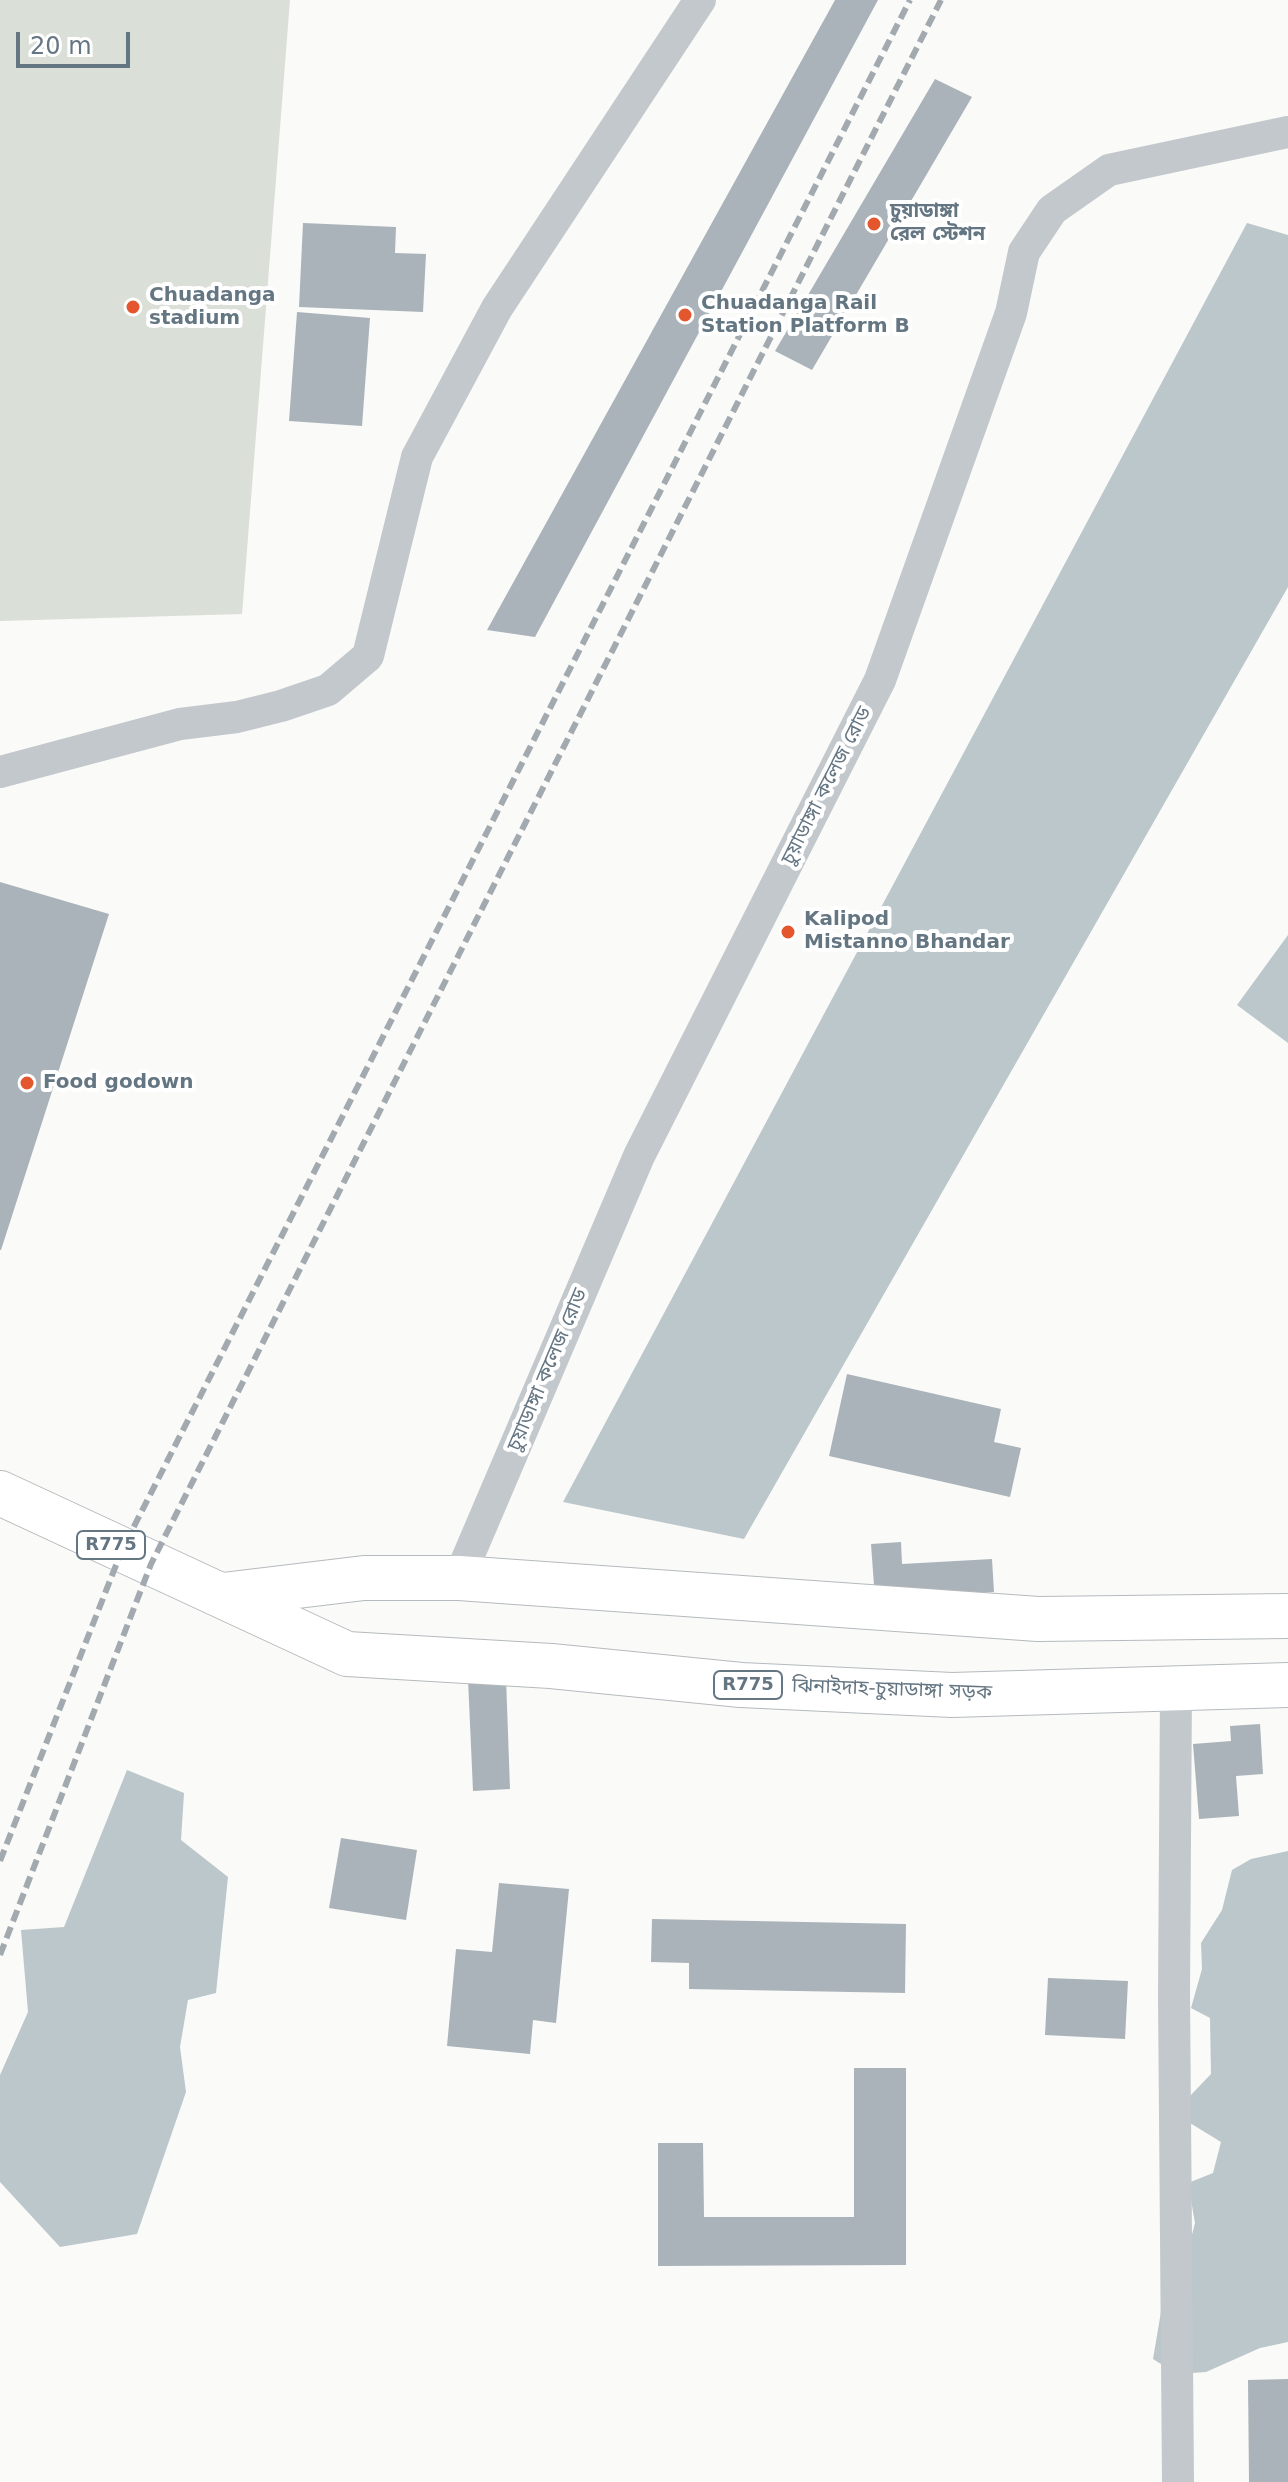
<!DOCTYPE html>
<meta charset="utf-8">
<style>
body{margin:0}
#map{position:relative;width:1288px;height:2482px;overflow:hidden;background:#fafaf8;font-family:"DejaVu Sans",sans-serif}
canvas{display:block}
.scale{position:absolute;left:16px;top:32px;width:114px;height:36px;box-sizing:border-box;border:4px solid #657683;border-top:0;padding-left:10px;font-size:24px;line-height:28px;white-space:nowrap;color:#657683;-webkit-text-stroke:6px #fff;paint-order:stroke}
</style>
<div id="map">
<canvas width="1288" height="2482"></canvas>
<div class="scale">20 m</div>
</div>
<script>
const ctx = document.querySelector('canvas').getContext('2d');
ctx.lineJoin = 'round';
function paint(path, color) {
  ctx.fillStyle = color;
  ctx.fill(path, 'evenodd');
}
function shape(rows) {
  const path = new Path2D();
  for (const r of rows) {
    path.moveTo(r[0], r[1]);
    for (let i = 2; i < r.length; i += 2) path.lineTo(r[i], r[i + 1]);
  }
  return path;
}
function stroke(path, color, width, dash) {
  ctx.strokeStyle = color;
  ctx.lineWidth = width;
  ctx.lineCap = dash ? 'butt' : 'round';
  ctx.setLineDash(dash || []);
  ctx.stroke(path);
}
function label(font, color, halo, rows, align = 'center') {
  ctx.font = font + ' "DejaVu Sans","Noto Sans Bengali",sans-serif';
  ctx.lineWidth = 8;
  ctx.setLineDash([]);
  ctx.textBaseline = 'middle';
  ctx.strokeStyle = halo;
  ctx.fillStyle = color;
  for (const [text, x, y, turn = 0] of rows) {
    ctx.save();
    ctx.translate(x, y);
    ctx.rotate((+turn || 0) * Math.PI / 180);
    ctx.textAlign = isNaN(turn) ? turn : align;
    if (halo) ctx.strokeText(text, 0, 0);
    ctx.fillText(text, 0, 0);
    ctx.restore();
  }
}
paint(shape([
 [0,0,290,0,242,614,0,621]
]), '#dadfd7');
paint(shape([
 [1247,223,1288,235,1288,587,744,1539,563,1502],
 [1288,935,1288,1043,1237,1005],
 [127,1770,184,1793,181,1840,228,1877,216,1993,188,2000,180,2047,186,2092,137,2234,60,2247,0,2182,0,2075,28,2012,21,1930,64,1927],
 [1288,1851,1288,2342,1260,2348,1206,2372,1177,2374,1153,2359,1163,2300,1187,2254,1195,2223,1188,2183,1213,2173,1221,2142,1190,2123,1189,2097,1211,2074,1210,2018,1191,2008,1202,1969,1201,1943,1222,1910,1232,1870,1251,1859]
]), '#bbc7cb');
paint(shape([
 [835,0,878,0,535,637,487,630],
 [935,79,972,97,812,370,775,351],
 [303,223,396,227,395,253,426,254,423,312,299,307],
 [297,312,370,318,362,426,289,421],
 [0,882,109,914,1,1250,0,1250],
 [847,1374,1001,1409,994,1442,1021,1448,1010,1497,829,1456],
 [901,1542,902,1564,992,1559,994,1592,875,1599,871,1544],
 [506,1678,510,1789,473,1791,468,1679],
 [1260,1724,1263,1774,1236,1776,1239,1816,1199,1819,1193,1744,1231,1741,1230,1726],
 [341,1838,417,1850,406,1920,329,1908],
 [499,1883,569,1889,556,2023,533,2020,530,2054,447,2046,456,1949,492,1952],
 [652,1919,906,1924,905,1993,689,1989,689,1963,651,1962],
 [1048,1978,1128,1981,1125,2039,1045,2035],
 [854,2068,906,2068,906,2265,658,2266,658,2143,703,2143,704,2217,854,2217],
 [1288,2379,1288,2482,1249,2482,1248,2380]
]), '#aab3b9');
const primary = shape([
 [0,1493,347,1654,551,1666,741,1685,952,1695,1288,1685],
 [223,1595,364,1578,459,1578,1038,1619,1288,1616]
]);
stroke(primary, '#b5babe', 46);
stroke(shape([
 [0,772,180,724,237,717,281,706,328,690,368,656,417,457,497,308,700,0],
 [459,1578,639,1156,880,680,1011,313,1024,252,1052,210,1109,170,1288,132],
 [1176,1687,1174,1994,1178,2482]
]), '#c3c8cc', 32);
stroke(primary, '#fff', 44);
stroke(shape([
 [0,1861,122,1550,910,0],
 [0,1955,151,1564,941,0]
]), '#a2aab0', 6, [12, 6]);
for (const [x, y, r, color] of [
 [874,224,8,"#e4572e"],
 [133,307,8,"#e4572e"],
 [685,315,8,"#e4572e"],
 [788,932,8,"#e4572e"],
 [27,1083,8,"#e4572e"]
]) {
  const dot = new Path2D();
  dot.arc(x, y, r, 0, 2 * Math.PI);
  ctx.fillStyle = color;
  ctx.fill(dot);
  stroke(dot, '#fff', 3);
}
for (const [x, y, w] of [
 [111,1545,68],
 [748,1685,68]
]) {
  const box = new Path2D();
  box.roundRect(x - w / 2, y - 14, w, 28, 6);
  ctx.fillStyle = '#fff';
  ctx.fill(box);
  stroke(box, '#657683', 2);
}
label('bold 18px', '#657683', null, [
 ["R775",111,1545],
 ["R775",748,1685]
]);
label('bold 20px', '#657683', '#fff', [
 ["চুয়াডাঙ্গা",890,212],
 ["রেল স্টেশন",890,235],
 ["Chuadanga",149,296],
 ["stadium",149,319],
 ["Chuadanga Rail",701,304],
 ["Station Platform B",701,327],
 ["Kalipod",804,920],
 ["Mistanno Bhandar",804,943],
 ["Food godown",43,1083]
], 'left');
label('20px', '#657683', '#fff', [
 ["চুয়াডাঙ্গা কলেজ রোড",827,786,-63],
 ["চুয়াডাঙ্গা কলেজ রোড",548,1370,-67],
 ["ঝিনাইদাহ-চুয়াডাঙ্গা সড়ক",892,1690,2]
]);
</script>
